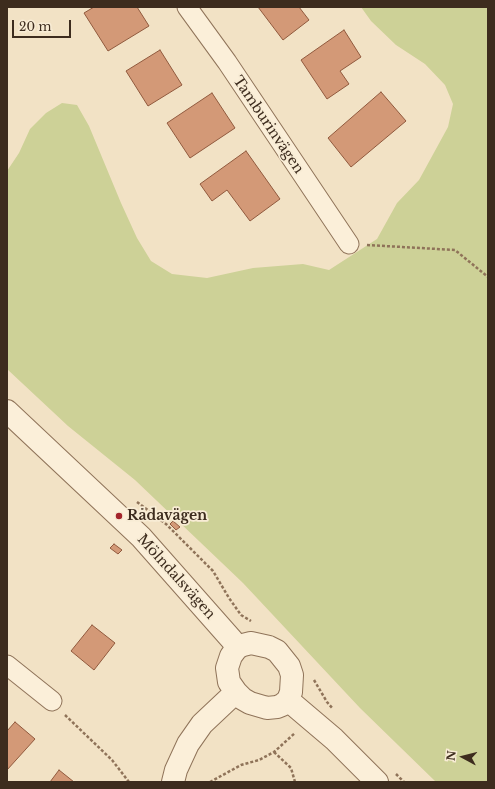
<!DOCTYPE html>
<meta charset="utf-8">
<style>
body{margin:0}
#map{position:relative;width:495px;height:789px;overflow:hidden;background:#f2e2c5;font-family:"Libre Baskerville",serif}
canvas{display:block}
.frame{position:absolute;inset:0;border:8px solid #3d2c1e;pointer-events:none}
.north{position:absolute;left:443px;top:737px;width:40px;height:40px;-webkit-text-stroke:3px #f8ecd5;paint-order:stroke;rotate:277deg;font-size:11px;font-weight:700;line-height:16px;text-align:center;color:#3d2c1e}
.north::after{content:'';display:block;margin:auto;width:14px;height:18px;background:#3d2c1e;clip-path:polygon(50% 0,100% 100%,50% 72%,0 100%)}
.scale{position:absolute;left:12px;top:20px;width:59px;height:18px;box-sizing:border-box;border:2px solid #3d2c1e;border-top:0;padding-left:5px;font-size:12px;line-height:14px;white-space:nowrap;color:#3d2c1e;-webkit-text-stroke:3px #f8ecd5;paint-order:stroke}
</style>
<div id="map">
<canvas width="495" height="789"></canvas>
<div class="frame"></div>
<div class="north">N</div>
<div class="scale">20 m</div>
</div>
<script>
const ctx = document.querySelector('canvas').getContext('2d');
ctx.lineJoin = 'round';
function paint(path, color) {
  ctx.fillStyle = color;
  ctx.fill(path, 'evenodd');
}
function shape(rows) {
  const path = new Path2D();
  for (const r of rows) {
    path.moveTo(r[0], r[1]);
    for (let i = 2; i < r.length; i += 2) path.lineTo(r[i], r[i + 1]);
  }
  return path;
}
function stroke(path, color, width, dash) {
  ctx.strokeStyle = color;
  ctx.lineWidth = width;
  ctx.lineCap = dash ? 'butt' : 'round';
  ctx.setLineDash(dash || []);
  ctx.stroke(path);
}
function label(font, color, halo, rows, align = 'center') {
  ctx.font = font + ' "Libre Baskerville",serif';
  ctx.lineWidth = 3.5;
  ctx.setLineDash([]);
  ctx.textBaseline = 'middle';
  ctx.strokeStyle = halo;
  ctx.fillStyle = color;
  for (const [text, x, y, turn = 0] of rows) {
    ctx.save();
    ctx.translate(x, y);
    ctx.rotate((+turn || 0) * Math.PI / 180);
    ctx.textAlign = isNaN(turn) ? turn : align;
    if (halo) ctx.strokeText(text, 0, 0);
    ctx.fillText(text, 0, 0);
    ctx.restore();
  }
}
paint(shape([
 [361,7,488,7,488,782,436,782,360,708,243,583,135,480,68,426,7,369,7,171,19,153,30,129,46,113,62,103,77,105,89,126,121,203,137,238,151,261,172,274,207,278,253,268,303,264,329,270,377,239,397,203,419,180,448,127,453,104,445,85,425,64,396,45,371,21]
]), '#cdd197');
const building = shape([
 [94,7,137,7,149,26,108,51,84,13,94,7],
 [258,7,299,7,309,20,283,40,258,7],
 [344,30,361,57,340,71,349,84,327,99,301,60,344,30],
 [160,50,182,85,148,106,126,71,160,50],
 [381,92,406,121,351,167,328,138,381,92],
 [212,93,235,128,190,158,167,123,212,93],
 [246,151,280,199,250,221,227,190,212,201,200,184,246,151],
 [173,521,180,527,176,530,170,524,173,521],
 [114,544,122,550,118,554,110,548,114,544],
 [92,625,115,643,94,670,71,651,92,625],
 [15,722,35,739,7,770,7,731,15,722],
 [59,770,74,782,50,782,59,770]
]);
paint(building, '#d39977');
stroke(building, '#90593d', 1);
const minor = shape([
 [187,7,227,62,349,244],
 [7,665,52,701]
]);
const tertiary = shape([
 [7,411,141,537,232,640,237,648],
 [251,643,269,647,277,651,289,666,292,675,291,692,288,700,282,705,277,707,267,708,250,703,243,699,236,692,229,682,227,668,231,656,237,648,243,645,251,643],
 [288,700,334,739,377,782],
 [173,782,176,770,188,744,202,724,236,692]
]);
stroke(minor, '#8f7359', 21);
stroke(tertiary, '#8f7359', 24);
stroke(shape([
 [367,245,455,250,488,277],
 [137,502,166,524,213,571,229,598,241,615,251,621],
 [314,680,327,702,333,709],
 [65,715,112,760,129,782],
 [274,752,291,768,295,782],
 [396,774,404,782],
 [210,782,241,765,259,760,274,752,295,733]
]), '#8f7359', 2.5, [3, 2]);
stroke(minor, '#fbefd9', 19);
stroke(tertiary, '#fbefd9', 22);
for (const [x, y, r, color] of [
 [119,516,4,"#a3242b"]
]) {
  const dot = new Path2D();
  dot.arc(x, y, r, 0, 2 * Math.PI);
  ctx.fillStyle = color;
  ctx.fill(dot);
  stroke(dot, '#f8ecd5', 1.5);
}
label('14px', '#3d2c1e', '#f8ecd5', [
 ["Tamburinvägen",268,125,56],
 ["Mölndalsvägen",176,577,48]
]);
label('bold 14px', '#3d2c1e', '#f8ecd5', [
 ["Rådavägen",127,516]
], 'left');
</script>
